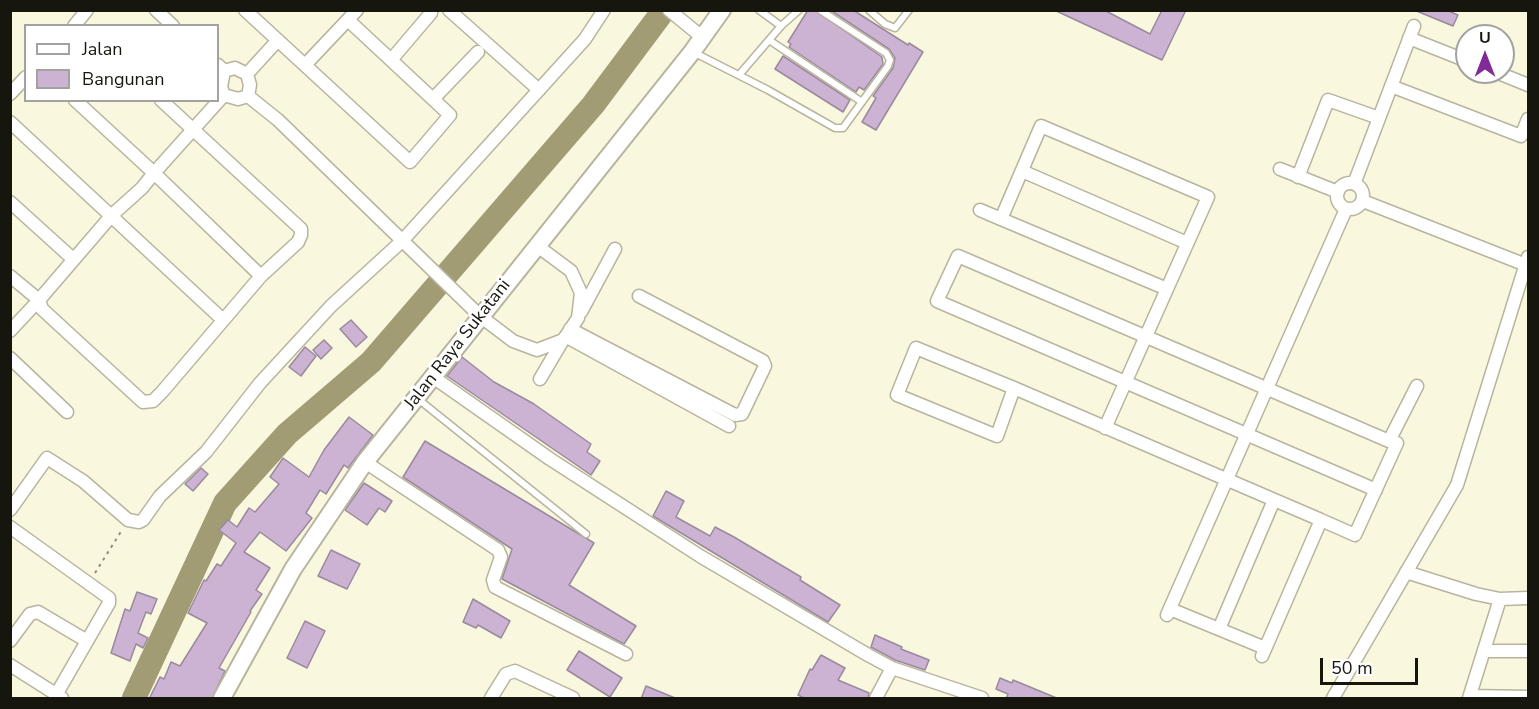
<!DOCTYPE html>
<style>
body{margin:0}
#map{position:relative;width:1539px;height:709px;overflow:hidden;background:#faf7df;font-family:"Nunito Sans",sans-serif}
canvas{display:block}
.frame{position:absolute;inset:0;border:12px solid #17160e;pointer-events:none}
.legend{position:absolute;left:24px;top:24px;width:195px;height:78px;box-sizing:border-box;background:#fff;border:2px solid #a2a29f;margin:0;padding:8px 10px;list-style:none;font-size:18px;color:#17160e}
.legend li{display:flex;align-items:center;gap:12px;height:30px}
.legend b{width:30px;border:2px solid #a2a29f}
.north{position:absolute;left:1455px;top:24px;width:60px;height:60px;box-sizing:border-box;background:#fff;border:2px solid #a2a29f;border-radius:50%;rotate:0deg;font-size:16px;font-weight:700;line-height:24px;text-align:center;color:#17160e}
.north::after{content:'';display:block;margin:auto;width:21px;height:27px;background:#822b98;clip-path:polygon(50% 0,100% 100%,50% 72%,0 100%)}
.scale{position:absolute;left:1320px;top:658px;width:98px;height:27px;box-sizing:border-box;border:3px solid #17160e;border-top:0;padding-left:8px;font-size:18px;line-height:21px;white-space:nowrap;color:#17160e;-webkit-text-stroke:4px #fff;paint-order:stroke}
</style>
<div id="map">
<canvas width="1539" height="709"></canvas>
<div class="frame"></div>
<ul class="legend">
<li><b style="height:8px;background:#fff"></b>Jalan</li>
<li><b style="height:16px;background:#ccb2d3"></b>Bangunan</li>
</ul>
<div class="north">U</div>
<div class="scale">50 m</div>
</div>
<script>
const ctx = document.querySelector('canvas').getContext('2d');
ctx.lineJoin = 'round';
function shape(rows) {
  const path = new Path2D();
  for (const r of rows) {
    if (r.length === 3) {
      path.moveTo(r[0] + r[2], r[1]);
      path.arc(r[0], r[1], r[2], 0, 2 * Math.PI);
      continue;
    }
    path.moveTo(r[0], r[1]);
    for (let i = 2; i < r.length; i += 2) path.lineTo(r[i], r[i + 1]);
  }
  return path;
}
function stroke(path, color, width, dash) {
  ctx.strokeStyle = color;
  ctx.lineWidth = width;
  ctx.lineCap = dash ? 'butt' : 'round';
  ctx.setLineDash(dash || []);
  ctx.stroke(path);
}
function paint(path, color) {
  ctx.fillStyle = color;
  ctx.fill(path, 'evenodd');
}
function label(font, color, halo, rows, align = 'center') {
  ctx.font = font + ' "Nunito Sans",sans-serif';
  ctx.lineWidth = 6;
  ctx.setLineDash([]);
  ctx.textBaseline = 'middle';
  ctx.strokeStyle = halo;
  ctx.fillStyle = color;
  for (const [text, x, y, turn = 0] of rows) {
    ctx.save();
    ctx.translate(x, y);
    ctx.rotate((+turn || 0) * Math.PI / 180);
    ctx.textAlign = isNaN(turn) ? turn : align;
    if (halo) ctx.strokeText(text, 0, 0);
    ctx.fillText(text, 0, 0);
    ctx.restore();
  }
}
stroke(shape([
 [134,698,225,503,287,434,371,362,593,105,664,10]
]), '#a29c75', 24);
const building = shape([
 [808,10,815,10,882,57,883,64,864,90,859,87,856,92,789,47,791,44,788,42,808,10],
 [830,10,853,10,908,45,909,43,923,52,876,130,862,122,876,98,873,96,893,68,895,58,889,49,830,10],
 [1054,10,1104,10,1150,34,1162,10,1186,10,1162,60,1054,10],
 [1414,10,1446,10,1458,15,1453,26,1414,10],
 [783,56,850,100,843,112,775,69,783,56],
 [351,320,367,337,356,347,340,329,351,320],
 [324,340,332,348,321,359,313,350,324,340],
 [305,347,316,356,301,376,289,367,305,347],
 [462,357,494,382,534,404,591,444,587,452,600,461,591,475,447,376,462,357],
 [349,417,373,435,348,468,344,465,326,494,320,490,306,513,312,518,305,527,286,551,260,532,244,552,270,568,256,590,262,594,250,611,251,612,219,668,225,671,212,699,149,699,160,677,164,679,171,662,180,666,207,623,188,613,204,580,206,581,217,564,221,566,236,543,219,530,228,520,237,527,249,508,255,512,279,484,270,477,283,458,309,477,324,450,349,417],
 [425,441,594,543,569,585,636,626,624,644,502,579,512,549,403,477,425,441],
 [201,468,208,474,193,491,185,484,201,468],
 [364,483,392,501,385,512,379,508,367,525,345,510,364,483],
 [666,491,684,501,676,517,710,536,715,527,734,537,801,577,800,580,840,605,828,622,653,516,666,491],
 [331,550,360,564,347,589,318,576,331,550],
 [137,592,157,599,151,614,146,612,138,633,148,638,143,648,136,644,130,661,111,653,125,609,130,611,137,592],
 [473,599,510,621,501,638,478,625,476,628,463,622,473,599],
 [305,621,325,631,307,668,287,658,305,621],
 [875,635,902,647,901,649,929,660,925,670,895,660,871,647,875,635],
 [579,651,622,678,610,697,567,670,579,651],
 [821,655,845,668,838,680,869,693,868,699,806,699,798,695,810,669,812,670,821,655],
 [1000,678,1012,683,1013,680,1059,699,1006,699,1008,694,996,689,1000,678],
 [646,686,675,698,675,699,641,699,646,686]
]);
paint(building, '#ccb2d3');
stroke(building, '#998a9d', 1.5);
const service = shape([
 [759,10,781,26],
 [869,10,885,24,895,28,909,10],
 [769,40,862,102],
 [693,52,768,90,835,128,843,128,888,66,890,60,886,53,820,10],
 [739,75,781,26,799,10],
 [418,399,586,534]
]);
const minor = shape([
 [156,10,173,26],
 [245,10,410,162,450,115,348,20],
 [449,10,539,90],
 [669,10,702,37],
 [74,26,87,10],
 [1409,38,1467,61],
 [391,60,431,13],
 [218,65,224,71,235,68,247,74,250,85,248,96],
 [305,65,357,10],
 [1496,72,1528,85],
 [247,74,278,40],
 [1391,86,1521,136,1528,119],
 [10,94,26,77],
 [224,95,221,87,224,71],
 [433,99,478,52],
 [75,100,154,173,261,276,162,392,153,401,143,402,42,309,39,300,112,215,142,188,154,173,224,95,238,99,248,96,278,120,480,316,513,341,537,350,563,340,566,336,578,318,581,293,571,271,536,245],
 [161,100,301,229,301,235,298,242,261,276],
 [10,122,222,319],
 [1280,169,1338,192],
 [1022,171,1187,243],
 [1298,177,1328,100,1379,118],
 [1350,196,13],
 [1354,184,1414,26],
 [1363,201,1526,265],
 [10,202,73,259],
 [980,210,1001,219],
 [10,276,39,300,10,331],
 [581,312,615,249],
 [570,329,735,415,742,414,765,366,763,361,639,296],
 [567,337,729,426],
 [10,358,67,412],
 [433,377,550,459,700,556,868,655,892,668,982,698],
 [540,379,563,340],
 [1014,388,997,436,897,395,916,348,1014,388,1321,520,1262,656],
 [1105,428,1208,197,1041,126,1001,219,1167,289],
 [365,462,498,550,501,557,493,580,495,587,626,654],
 [1376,490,937,301,958,256,1389,441],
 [10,510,47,458,83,481,128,520,139,522,143,520,160,496,206,452,260,383,331,306,402,241,585,39,604,10],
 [1321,520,1355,535,1397,443,1389,441,1417,386],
 [10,527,109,598,109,603,56,695],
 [1406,572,1476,594,1500,599,1528,598],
 [1170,609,1265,648],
 [1167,615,1346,209],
 [1219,629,1274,500],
 [10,641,30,614,38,612,87,641],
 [1484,651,1528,651],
 [10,665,62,698],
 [1470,696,1528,697],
 [491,698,506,674,515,671,573,698],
 [876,698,892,668],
 [1333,698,1457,485,1528,257],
 [1469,698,1500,599]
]);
const secondary = shape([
 [222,698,293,569,365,462,692,52,722,10]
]);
stroke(service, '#b8b49e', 9);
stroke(minor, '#b8b49e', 15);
stroke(secondary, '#b8b49e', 20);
stroke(shape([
 [95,573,122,530]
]), '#918e7e', 2, [3, 4.5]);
stroke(service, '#fff', 6);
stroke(minor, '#fff', 12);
stroke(secondary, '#fff', 16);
label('18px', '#17160e', '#fff', [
 ["Jalan Raya Sukatani",458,345,-52]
]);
</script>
